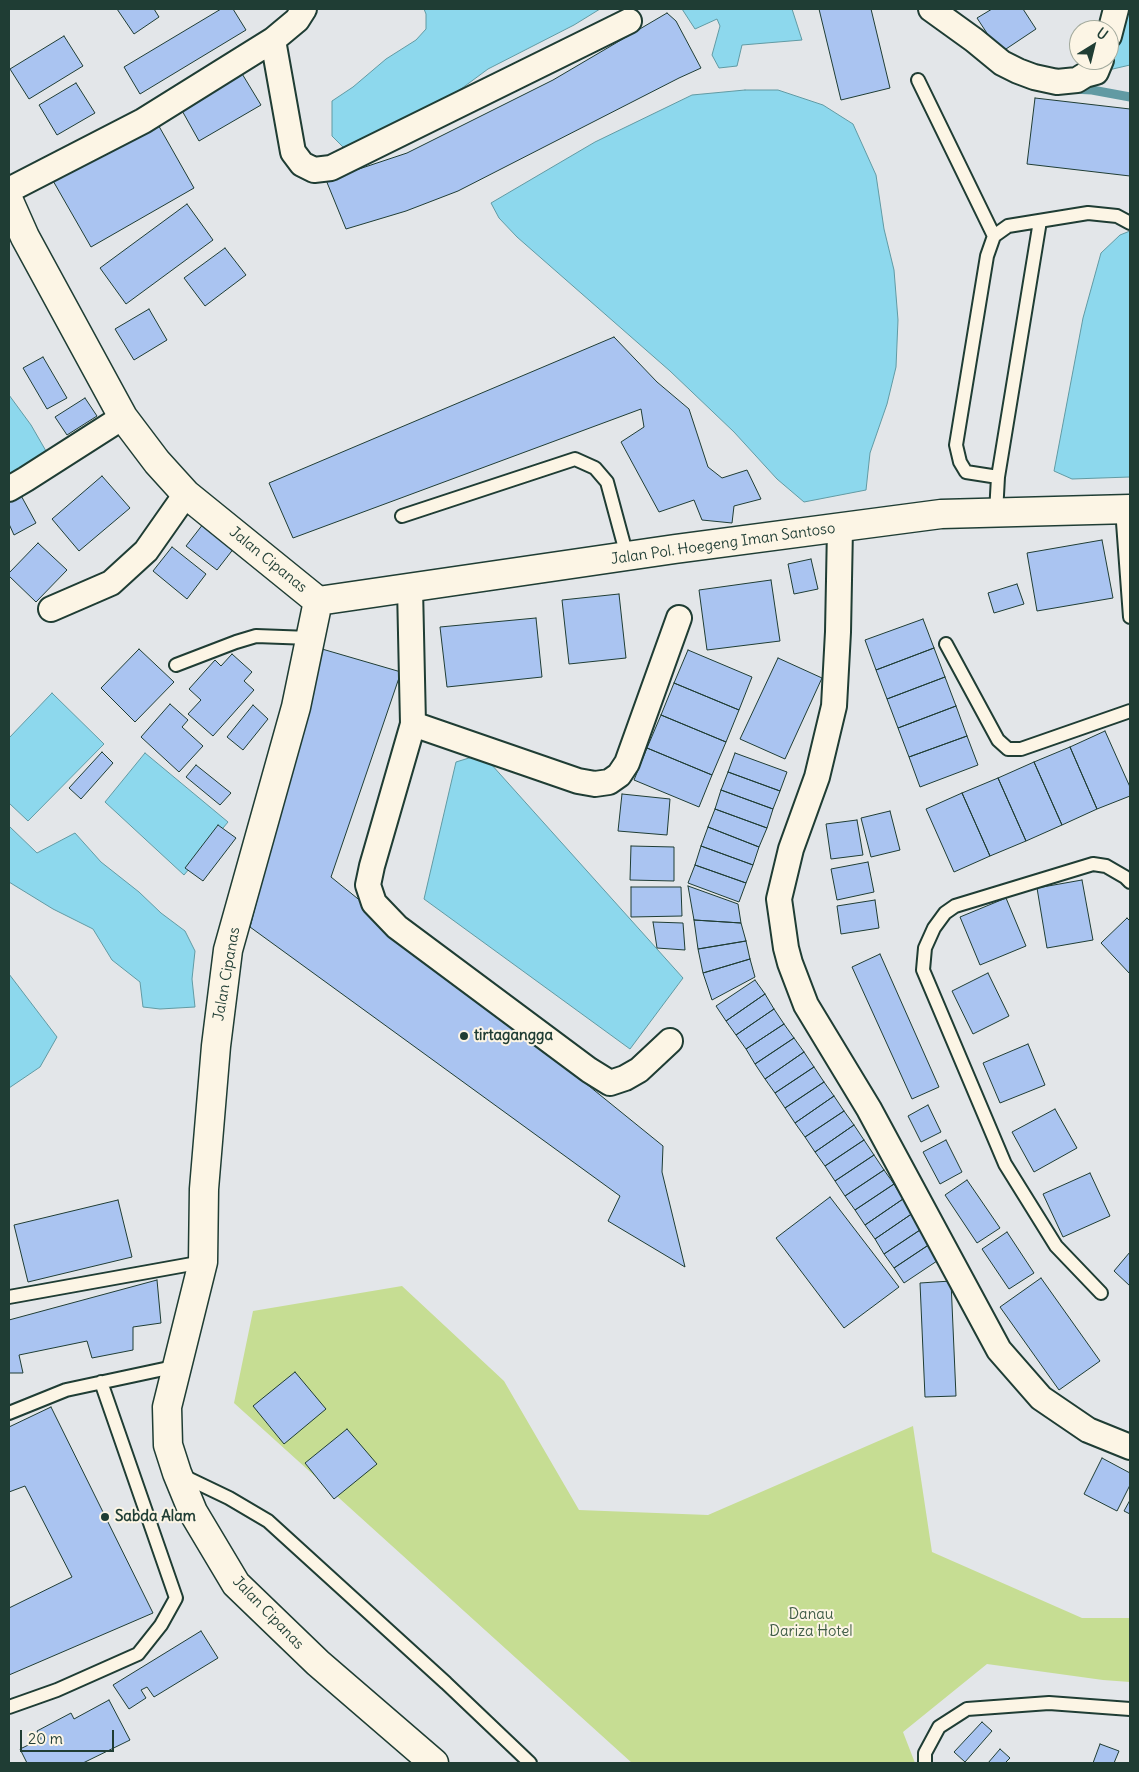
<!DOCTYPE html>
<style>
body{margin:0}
#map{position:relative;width:1139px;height:1772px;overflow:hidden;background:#e3e6e9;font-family:Delius,sans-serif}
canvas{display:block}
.frame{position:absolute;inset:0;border:10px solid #1f3d34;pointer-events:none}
.north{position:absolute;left:1069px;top:20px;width:50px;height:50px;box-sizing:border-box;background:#fcf5e5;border:1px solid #a4ab9e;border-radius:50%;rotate:36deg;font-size:14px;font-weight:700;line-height:20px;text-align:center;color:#1f3d34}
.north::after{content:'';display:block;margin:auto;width:18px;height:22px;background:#1f3d34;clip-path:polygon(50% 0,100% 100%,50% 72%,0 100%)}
.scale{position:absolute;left:20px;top:1730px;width:94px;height:22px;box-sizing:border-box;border:2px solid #1f3d34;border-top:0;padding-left:6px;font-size:15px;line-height:18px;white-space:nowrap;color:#1f3d34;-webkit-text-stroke:4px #fcf5e5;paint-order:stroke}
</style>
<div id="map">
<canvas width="1139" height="1772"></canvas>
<div class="frame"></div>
<div class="north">U</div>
<div class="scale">20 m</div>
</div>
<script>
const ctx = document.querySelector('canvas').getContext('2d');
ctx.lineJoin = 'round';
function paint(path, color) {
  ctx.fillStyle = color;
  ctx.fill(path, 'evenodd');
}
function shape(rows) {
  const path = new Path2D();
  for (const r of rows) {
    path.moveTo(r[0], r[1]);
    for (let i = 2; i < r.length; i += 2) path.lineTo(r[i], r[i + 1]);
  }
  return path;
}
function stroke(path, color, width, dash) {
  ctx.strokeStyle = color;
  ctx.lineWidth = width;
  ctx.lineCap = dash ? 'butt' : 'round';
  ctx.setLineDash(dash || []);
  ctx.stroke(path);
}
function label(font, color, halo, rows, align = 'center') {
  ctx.font = font + ' Delius,sans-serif';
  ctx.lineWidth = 4;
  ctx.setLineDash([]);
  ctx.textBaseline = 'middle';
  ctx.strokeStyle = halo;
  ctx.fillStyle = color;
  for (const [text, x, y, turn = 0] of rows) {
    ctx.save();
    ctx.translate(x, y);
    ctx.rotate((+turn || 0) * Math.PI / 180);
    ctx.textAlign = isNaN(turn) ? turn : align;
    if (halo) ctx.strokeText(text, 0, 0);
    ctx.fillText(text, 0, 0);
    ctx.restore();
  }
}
paint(shape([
 [402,1286,504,1381,579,1510,708,1515,913,1426,932,1552,1082,1618,1130,1618,1130,1682,1103,1680,987,1664,903,1732,915,1763,632,1763,234,1403,253,1311]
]), '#c6dd93');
const water = shape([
 [424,9,600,9,574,25,488,69,450,97,360,144,343,147,332,136,332,101,353,87,386,59,416,40,426,29,426,14,424,9],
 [682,9,792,9,802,40,742,45,737,66,719,68,712,55,720,26,717,19,695,29,682,9],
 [1120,9,1130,9,1130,65,1100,72,1109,60,1109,47,1120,9],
 [745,90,778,90,823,105,853,124,876,175,884,229,894,270,898,320,896,367,887,404,870,453,866,490,804,502,777,479,734,432,670,371,517,237,499,218,491,203,595,142,692,95,745,90],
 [1130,231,1130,477,1072,479,1054,471,1083,318,1101,253,1120,235,1130,231],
 [9,395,31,425,46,451,27,468,9,480,9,395],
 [52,693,104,744,28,821,9,803,9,738,52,693],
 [145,753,228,822,184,875,105,802,145,753],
 [482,754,683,978,630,1049,424,899,456,762,482,754],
 [9,826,37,853,75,833,101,862,139,892,161,913,185,931,195,951,192,979,195,1007,160,1009,143,1007,140,982,112,960,93,929,53,909,9,882,9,826],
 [9,974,57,1037,40,1067,9,1088,9,974]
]);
paint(water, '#8dd8ed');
stroke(water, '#619aa3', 1);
stroke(shape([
 [1072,89,1092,90,1130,97]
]), '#619aa3', 9);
const building = shape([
 [117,9,154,9,159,17,134,34,117,9],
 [221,9,233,9,246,30,140,94,124,67,221,9],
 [819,9,871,9,890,88,841,100,819,9],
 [992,9,1023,9,1036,29,1000,53,977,18,992,9],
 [667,13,676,21,701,68,679,78,458,191,406,211,346,229,326,180,407,153,553,80,667,13],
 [64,36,83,66,29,99,10,69,64,36],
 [241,72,261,105,199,141,180,107,241,72],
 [76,83,95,113,57,135,39,105,76,83],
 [1035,98,1130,109,1130,176,1027,164,1035,98],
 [156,121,194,188,91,247,52,179,156,121],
 [187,204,213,240,126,304,100,268,187,204],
 [225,248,246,275,205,306,184,278,225,248],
 [149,309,167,340,134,360,115,329,149,309],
 [614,337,657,382,689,409,708,467,722,478,747,470,761,499,734,506,732,523,702,520,694,500,659,512,621,442,644,427,641,409,293,538,269,483,614,337],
 [43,357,67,398,47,409,23,368,43,357],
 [85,398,97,416,67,435,55,417,85,398],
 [102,476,130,508,79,551,52,519,102,476],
 [18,490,36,523,14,535,9,524,9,495,18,490],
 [207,519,238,543,217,570,186,546,207,519],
 [1102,540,1113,598,1037,611,1027,553,1102,540],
 [38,543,67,570,36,602,9,576,9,573,38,543],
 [172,547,206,574,187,599,153,571,172,547],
 [811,559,818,589,794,594,788,564,811,559],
 [771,580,780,641,707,650,699,590,771,580],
 [1017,584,1024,604,994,613,988,593,1017,584],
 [619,594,626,658,569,664,562,600,619,594],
 [536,618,542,677,447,687,440,627,536,618],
 [923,619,934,648,876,670,865,640,923,619],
 [934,648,945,677,887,699,876,670,934,648],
 [139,649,174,682,135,722,101,688,139,649],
 [322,649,401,672,331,877,663,1146,662,1172,685,1267,608,1221,620,1196,250,927,322,649],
 [688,650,752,677,739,710,674,683,688,650],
 [232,654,252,672,244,681,254,690,213,736,188,714,201,700,189,689,215,660,221,666,232,654],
 [778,658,822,678,785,759,740,739,778,658],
 [945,677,956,706,898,728,887,699,945,677],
 [674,683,739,710,726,742,661,715,674,683],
 [170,704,188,720,182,727,203,746,179,772,141,737,170,704],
 [253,705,268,719,243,750,227,737,253,705],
 [956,706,967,736,909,757,898,728,956,706],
 [661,715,726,742,712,775,647,748,661,715],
 [1105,731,1130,787,1130,796,1097,809,1070,747,1105,731],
 [967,736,978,765,920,787,909,757,967,736],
 [1070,747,1097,809,1062,825,1034,762,1070,747],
 [647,748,712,775,699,807,634,780,647,748],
 [102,752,113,763,81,799,69,788,102,752],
 [735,753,787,772,780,791,728,772,735,753],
 [1034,762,1062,825,1026,841,998,778,1034,762],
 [196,765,231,793,220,805,186,777,196,765],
 [728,772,780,791,773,809,721,790,728,772],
 [998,778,1026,841,990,856,962,793,998,778],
 [721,790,773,809,767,828,715,809,721,790],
 [962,793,990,856,954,872,926,809,962,793],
 [622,794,670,799,667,835,618,831,622,794],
 [715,809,767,828,759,847,708,827,715,809],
 [890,811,900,850,871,857,861,818,890,811],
 [857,820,863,855,831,859,826,824,857,820],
 [218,825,236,838,203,881,185,868,218,825],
 [708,827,759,847,753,865,701,846,708,827],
 [631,846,674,847,674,881,630,880,631,846],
 [701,846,753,865,746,883,695,865,701,846],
 [868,862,874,892,837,900,831,869,868,862],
 [695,865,746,883,739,902,688,883,695,865],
 [1082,880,1093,940,1047,948,1037,888,1082,880],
 [688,886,738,904,741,923,694,920,688,886],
 [631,887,681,887,682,916,631,917,631,887],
 [1006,898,1026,946,980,965,960,917,1006,898],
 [875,900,879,928,841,934,837,906,875,900],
 [1127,918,1130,921,1130,974,1101,943,1127,918],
 [694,920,741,923,746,941,698,949,694,920],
 [653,922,683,923,685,950,657,948,653,922],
 [746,941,750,959,703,973,698,949,746,941],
 [880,954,939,1087,912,1099,852,967,880,954],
 [750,959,755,977,712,1000,703,973,750,959],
 [988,973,1009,1016,973,1034,952,991,988,973],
 [755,980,765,994,726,1021,716,1006,755,980],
 [765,994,774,1009,736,1035,726,1021,765,994],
 [774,1009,784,1024,746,1049,736,1035,774,1009],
 [784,1024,794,1038,755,1064,746,1049,784,1024],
 [794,1038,804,1052,765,1079,755,1064,794,1038],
 [1028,1044,1045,1085,1000,1103,983,1063,1028,1044],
 [804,1052,814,1067,775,1093,765,1079,804,1052],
 [814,1067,824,1082,785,1108,775,1093,814,1067],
 [824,1082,834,1096,795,1123,785,1108,824,1082],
 [834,1096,844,1111,805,1137,795,1123,834,1096],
 [928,1105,941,1132,921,1142,908,1116,928,1105],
 [1055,1109,1077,1148,1034,1172,1012,1132,1055,1109],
 [844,1111,854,1125,815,1152,805,1137,844,1111],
 [854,1125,864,1140,825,1166,815,1152,854,1125],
 [864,1140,874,1155,835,1181,825,1166,864,1140],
 [946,1140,962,1172,940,1184,923,1152,946,1140],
 [874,1155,884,1170,845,1196,835,1181,874,1155],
 [884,1170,894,1184,855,1210,845,1196,884,1170],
 [1090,1173,1110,1216,1063,1237,1043,1194,1090,1173],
 [967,1180,1000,1228,977,1243,945,1195,967,1180],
 [894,1184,903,1199,865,1225,855,1210,894,1184],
 [830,1197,899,1287,844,1328,776,1238,830,1197],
 [903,1199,913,1213,875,1239,865,1225,903,1199],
 [118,1200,132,1257,28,1282,14,1225,118,1200],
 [913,1213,923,1228,884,1254,875,1239,913,1213],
 [923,1228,933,1242,894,1268,884,1254,923,1228],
 [1007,1232,1034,1273,1009,1289,982,1249,1007,1232],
 [933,1242,943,1257,904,1283,894,1268,933,1242],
 [1130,1252,1130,1286,1114,1271,1130,1252],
 [1041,1278,1100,1361,1059,1390,1000,1307,1041,1278],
 [157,1280,161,1323,133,1327,133,1350,92,1358,87,1341,19,1355,23,1373,9,1373,9,1320,157,1280],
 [951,1281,956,1396,925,1397,920,1283,951,1281],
 [295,1372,326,1409,284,1444,253,1406,295,1372],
 [51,1407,153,1613,9,1675,9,1608,72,1577,25,1486,9,1492,9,1427,51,1407],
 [347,1429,377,1464,334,1499,305,1463,347,1429],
 [1102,1458,1130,1473,1130,1485,1117,1511,1084,1494,1102,1458],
 [1130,1500,1130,1514,1124,1511,1130,1500],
 [201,1631,218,1658,154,1697,147,1687,141,1690,146,1698,129,1709,113,1685,201,1631],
 [109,1700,130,1740,83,1763,27,1763,20,1749,41,1739,37,1731,71,1713,74,1719,109,1700],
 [982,1722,992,1731,965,1762,954,1752,982,1722],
 [1100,1744,1119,1751,1114,1763,1093,1763,1100,1744],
 [1000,1749,1010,1758,1005,1763,988,1763,1000,1749]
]);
paint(building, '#aac4f1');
stroke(building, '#1f3d34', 1);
const service = shape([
 [918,80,994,236],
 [998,477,966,472,960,462,956,445,987,256,994,236,1008,226,1088,213,1117,216,1130,223],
 [1122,509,1130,617],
 [996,513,998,477,1040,221],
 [402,516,575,459,595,468,607,482,627,556],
 [946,644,998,740,1008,749,1021,749,1130,711],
 [176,665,236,642,256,636,310,638],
 [1101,1293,1056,1246,1005,1164,923,970,925,948,934,928,945,913,955,906,1093,864,1106,866,1125,877,1130,882],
 [9,1297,203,1262],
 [9,1413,66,1390,178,1366],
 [181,1475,229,1498,268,1521,446,1683,530,1763],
 [9,1707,57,1690,138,1654,161,1625,176,1598,101,1382],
 [925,1763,925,1753,939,1727,967,1709,1049,1703,1130,1709]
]);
const minor = shape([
 [931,9,974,40,1002,63,1018,71,1034,77,1057,82,1077,80,1085,75,1096,72,1101,60],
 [1109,36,1116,9],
 [273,40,293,152,302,164,314,170,331,168,629,21],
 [9,190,143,121,273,40,297,20,304,9],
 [9,489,26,479,123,417],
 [840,528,838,632,834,706,817,777,791,849,779,899,786,948,790,963,806,1005,869,1109,999,1350,1041,1398,1088,1430,1130,1447],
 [410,588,413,724,372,866,368,885,374,903,397,927,589,1070,610,1083,625,1078,639,1070,670,1041],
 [51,609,111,583,146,551,186,494],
 [413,724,578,781,595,784,609,782,619,775,627,763,679,618]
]);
const tertiary = shape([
 [9,201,25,237,123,417,157,462,186,494,318,601],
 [318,601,296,707,228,950,216,1046,204,1189,203,1262,167,1407,168,1445,177,1473,193,1512,236,1584,318,1663,434,1763],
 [318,601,675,549,941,514,1130,509]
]);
stroke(service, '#1f3d34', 16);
stroke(minor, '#1f3d34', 28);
stroke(tertiary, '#1f3d34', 31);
stroke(service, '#fcf5e5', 12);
stroke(minor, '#fcf5e5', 24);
stroke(tertiary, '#fcf5e5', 28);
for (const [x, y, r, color] of [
 [464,1036,5,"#1f3d34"],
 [105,1517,5,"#1f3d34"]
]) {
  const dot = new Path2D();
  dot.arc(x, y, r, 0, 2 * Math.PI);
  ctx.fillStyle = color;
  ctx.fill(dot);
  stroke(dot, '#fcf5e5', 2);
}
label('15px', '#1f3d34', '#fcf5e5', [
 ["Jalan Pol. Hoegeng Iman Santoso",723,544,-8],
 ["Jalan Cipanas",268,560,39],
 ["Jalan Cipanas",227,974,-80],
 ["Jalan Cipanas",268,1613,46]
]);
label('bold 15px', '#1f3d34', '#fcf5e5', [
 ["tirtagangga",474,1036],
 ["Sabda Alam",115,1517]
], 'left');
label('15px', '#405d47', '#fcf5e5', [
 ["Danau",811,1615],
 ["Dariza Hotel",811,1632]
]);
</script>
